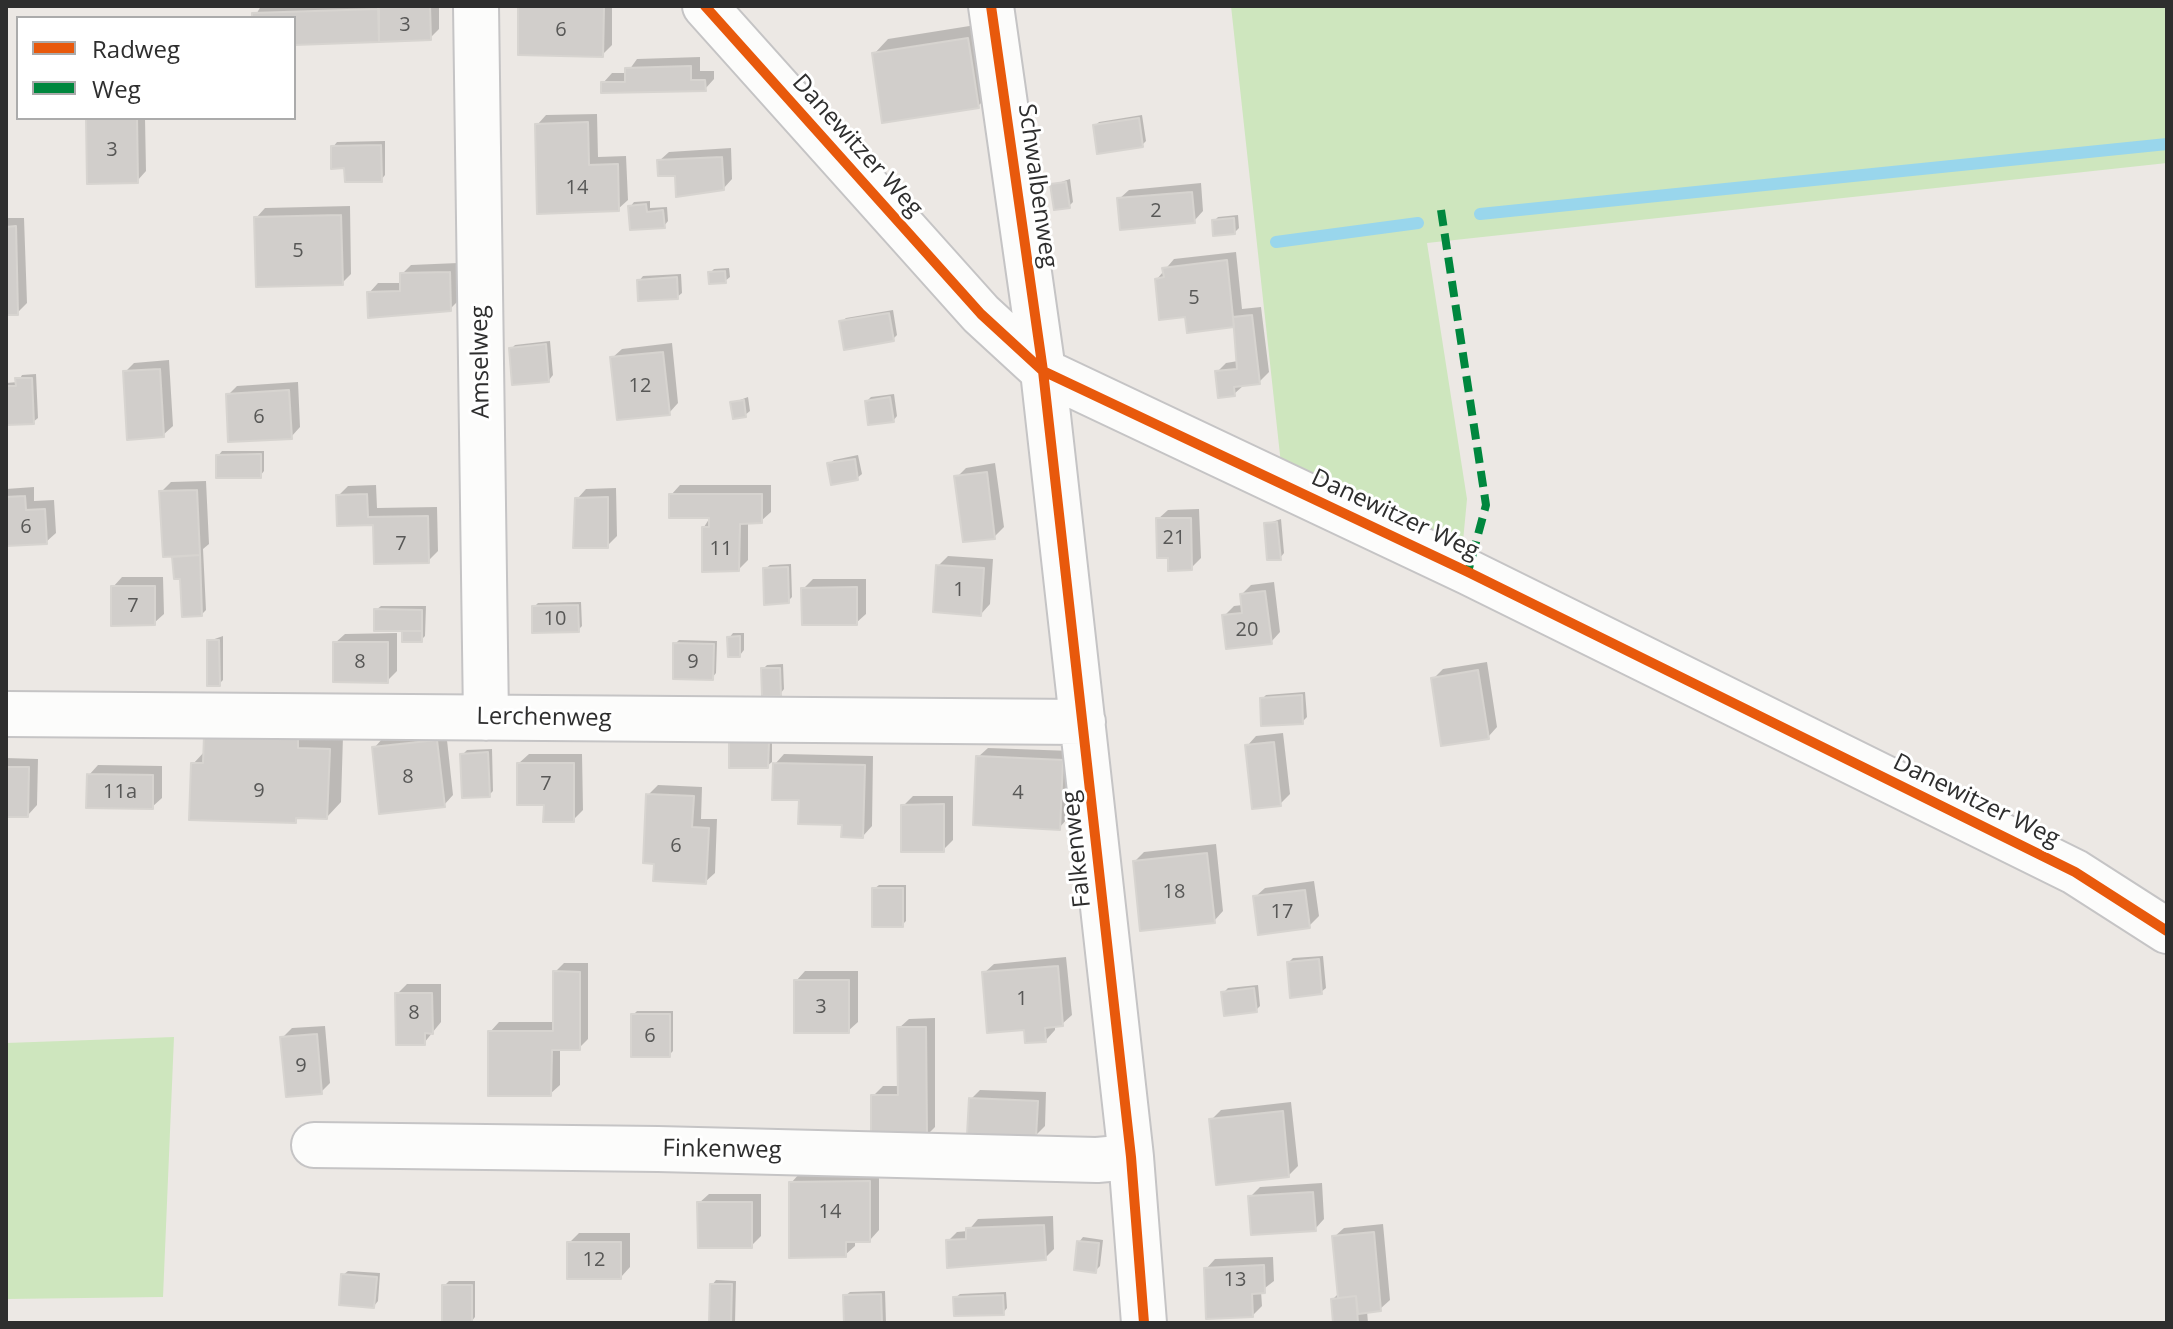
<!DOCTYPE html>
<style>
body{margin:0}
#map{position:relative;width:2173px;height:1329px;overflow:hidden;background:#ece8e4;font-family:"Open Sans",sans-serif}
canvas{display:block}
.frame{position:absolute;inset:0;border:8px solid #2e2e2e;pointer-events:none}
.legend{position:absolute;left:16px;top:16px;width:280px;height:104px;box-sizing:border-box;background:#fff;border:2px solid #ababab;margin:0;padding:10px 14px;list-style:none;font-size:24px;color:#2e2e2e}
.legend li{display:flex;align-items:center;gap:16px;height:40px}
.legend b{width:40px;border:2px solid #ababab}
</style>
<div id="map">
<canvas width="2173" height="1329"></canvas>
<div class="frame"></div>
<ul class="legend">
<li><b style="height:10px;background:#e8590c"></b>Radweg</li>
<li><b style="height:10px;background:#00873e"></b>Weg</li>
</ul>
</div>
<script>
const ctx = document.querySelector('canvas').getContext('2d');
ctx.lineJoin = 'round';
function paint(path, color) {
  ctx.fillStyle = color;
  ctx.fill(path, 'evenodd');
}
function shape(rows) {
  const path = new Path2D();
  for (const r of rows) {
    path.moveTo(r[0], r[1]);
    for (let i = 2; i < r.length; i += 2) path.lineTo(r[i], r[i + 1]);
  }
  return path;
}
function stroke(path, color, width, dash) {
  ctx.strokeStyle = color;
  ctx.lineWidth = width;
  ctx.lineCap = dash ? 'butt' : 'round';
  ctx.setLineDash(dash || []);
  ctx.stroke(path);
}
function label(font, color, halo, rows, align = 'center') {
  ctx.font = font + ' "Open Sans",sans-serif';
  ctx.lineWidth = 6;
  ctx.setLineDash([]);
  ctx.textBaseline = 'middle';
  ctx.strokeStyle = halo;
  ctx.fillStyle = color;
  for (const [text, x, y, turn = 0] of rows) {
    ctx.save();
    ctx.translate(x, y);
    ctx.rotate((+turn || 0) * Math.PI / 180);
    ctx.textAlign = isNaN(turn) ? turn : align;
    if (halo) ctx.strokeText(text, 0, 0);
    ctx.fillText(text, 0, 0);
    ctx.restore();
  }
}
paint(shape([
 [1231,6,2167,6,2167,163,1427,243,1467,499,1462,552,1281,464],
 [174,1037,163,1297,6,1299,6,1043]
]), '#cee6be');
paint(shape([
 [261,6,439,6,439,29,430,38,294,43,294,18,254,18],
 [520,6,612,6,612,45,602,55],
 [982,24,992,92,978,106,874,54,888,39],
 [700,57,700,71,714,71,714,79,705,89,603,83,612,73,627,73,637,59],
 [597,114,598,157,626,156,628,200,618,209,537,125,546,115],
 [1142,115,1146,141,1142,145,1095,126,1099,122],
 [88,118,145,118,146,171,137,181],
 [385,141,385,175,381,180,346,166,333,147,337,142],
 [731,148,732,179,723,189,677,174,659,161,669,152],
 [1070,179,1073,202,1069,206,1052,185],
 [1201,183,1203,211,1194,221,1119,199,1129,190],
 [650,201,650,208,667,207,668,221,664,226,630,207,634,202],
 [350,206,351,274,342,283,256,218,265,208],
 [1238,215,1239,228,1235,232,1214,221,1218,217],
 [6,218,24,218,27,303,17,313,6,313],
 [1236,252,1242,309,1261,307,1269,372,1259,382,1244,385,1234,394,1217,372,1226,363,1238,361,1236,325,1187,315,1157,279,1174,259],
 [458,263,460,299,450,309,369,293,378,283,402,283,402,274,411,265],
 [729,268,730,277,725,281,710,273,714,269],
 [681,274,682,293,677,297,639,281,643,276],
 [893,310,897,335,893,339,841,322,846,318],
 [550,341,553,375,549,380,511,349,515,345],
 [672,343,678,403,669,413,612,358,622,349],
 [169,360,173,426,163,435,125,372,134,363],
 [36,374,38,418,33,422,6,423,6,383,18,382,22,375],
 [298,382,300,427,291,437,228,395,237,386],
 [894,394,897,416,893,421,867,401,871,397],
 [748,397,750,411,745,415,732,403],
 [222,451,264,451,264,471,260,476,218,456],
 [858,455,862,474,857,478,829,464,834,460],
 [995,463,1004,527,994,537,957,477,966,468],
 [206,481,209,544,203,549,206,610,202,614,182,577,175,577,161,492,171,482],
 [376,485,377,508,437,507,438,551,428,561,338,496,348,486],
 [680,485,771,485,771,512,761,521,748,522,748,560,739,569,704,527,711,516,671,495],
 [34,487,34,501,54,500,56,533,46,542,6,544,6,489],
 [616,488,617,536,607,546,577,499,586,489],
 [1199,509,1201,558,1191,568,1170,556,1158,519,1168,510],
 [1281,519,1284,553,1280,558,1266,524],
 [948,556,993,559,990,604,981,614,938,566],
 [791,564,792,597,788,601,765,569,770,565],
 [122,577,163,577,164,614,154,623,113,587],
 [813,579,866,579,866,614,856,623,803,589],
 [1274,582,1280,632,1271,642,1224,616,1234,606,1243,605,1242,594,1251,585],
 [581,602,582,626,578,630,534,607,538,603],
 [381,606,426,606,425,636,421,640,404,629,376,610],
 [397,633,397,671,387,681,335,643,345,634],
 [733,633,744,633,744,650,740,655,729,638],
 [223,636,223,680,219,684,209,641],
 [679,640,717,641,716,673,712,678,675,644],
 [1487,662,1497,727,1488,737,1433,679,1443,669],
 [783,664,784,689,780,694,763,669,767,665],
 [1305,692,1307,717,1302,722,1262,699,1266,695],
 [446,731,453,795,444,805,374,748,383,738],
 [1283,733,1290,794,1280,804,1247,746,1256,736],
 [343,736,341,802,327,817,300,816,295,821,193,764,205,751,206,737],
 [736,738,772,738,772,762,767,766,731,743],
 [988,748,1072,751,1068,818,1059,828,978,757],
 [492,749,493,791,489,795,462,755,467,750],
 [529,754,582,754,583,810,573,820,546,803,519,763],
 [784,754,873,756,872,826,863,836,801,798,775,764],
 [6,758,38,759,37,805,28,815,6,815],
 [98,765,162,766,162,798,152,807,89,775],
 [658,785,702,787,701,819,717,819,715,873,705,882,648,795],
 [913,796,953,796,953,840,943,850,903,806],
 [1216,844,1223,911,1214,921,1135,861,1144,852],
 [1314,881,1319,916,1309,926,1255,897,1265,888],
 [879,885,906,885,906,921,902,925,874,889],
 [1323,956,1326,988,1321,992,1289,962,1293,958],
 [1066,957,1072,1015,1062,1024,1055,1025,1055,1030,1046,1040,1026,1028,984,973,994,964],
 [564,963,588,963,588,1039,579,1048,560,1048,560,1085,550,1094,490,1032,499,1022,555,1022,555,972],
 [805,971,858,971,858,1022,848,1031,796,981],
 [407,984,441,984,441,1022,424,1043,397,994],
 [1258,985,1260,1006,1256,1010,1223,993,1228,988],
 [637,1011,673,1011,673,1051,669,1055,633,1015],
 [935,1018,935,1127,926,1136,873,1096,883,1086,900,1086,899,1028,909,1019],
 [325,1026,330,1083,321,1092,282,1038,292,1028],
 [980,1090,1046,1092,1045,1126,1036,1135,971,1099],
 [1291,1102,1298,1166,1289,1175,1211,1120,1221,1110],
 [800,1173,879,1173,879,1230,870,1240,855,1240,855,1246,845,1255,791,1183],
 [1322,1183,1324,1219,1315,1229,1250,1197,1260,1187],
 [709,1194,761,1194,761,1236,751,1246,699,1203],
 [1053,1216,1054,1249,1045,1258,948,1241,957,1232,968,1231,978,1219],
 [1383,1224,1390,1300,1380,1309,1367,1311,1368,1323,1335,1323,1333,1299,1339,1293,1334,1237,1344,1228],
 [579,1233,630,1233,630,1267,621,1277,569,1243],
 [1083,1237,1103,1240,1100,1266,1095,1271,1079,1242],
 [1273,1257,1274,1281,1261,1291,1262,1306,1253,1315,1206,1269,1215,1259],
 [348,1271,380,1273,378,1301,374,1306,343,1275],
 [716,1280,736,1281,735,1323,711,1323,712,1285],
 [449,1281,475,1281,475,1317,471,1322,444,1286],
 [885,1291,886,1323,846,1323,845,1296,850,1292],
 [1006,1292,1007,1308,1003,1313,955,1298,960,1294]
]), '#0003');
stroke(shape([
 [1480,214,2167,144],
 [1276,242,1418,223]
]), '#99d6ec', 12);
const building = shape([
 [378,6,430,6,431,40,379,42,378,6],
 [518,6,604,6,603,57,518,55,518,6],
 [379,9,379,42,294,45,294,18,252,18,252,13,379,9],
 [968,38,979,108,882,123,872,53,968,38],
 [691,66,691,80,705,80,706,91,601,93,601,82,625,82,625,68,691,66],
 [86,118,137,118,138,183,87,184,86,118],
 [1139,118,1143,147,1097,154,1093,125,1139,118],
 [588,122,589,165,618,164,619,211,537,214,535,124,588,122],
 [381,145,382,182,345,182,344,168,331,169,331,146,381,145],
 [722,157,724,190,676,197,675,176,658,176,657,160,722,157],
 [1066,182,1070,208,1054,210,1050,184,1066,182],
 [1192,192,1195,223,1120,230,1117,198,1192,192],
 [646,204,647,212,663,210,665,228,630,230,628,206,646,204],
 [341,215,343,285,256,287,254,217,341,215],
 [1234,218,1235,234,1213,236,1212,220,1234,218],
 [16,226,18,315,6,315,6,227,16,226],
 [1227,260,1234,327,1187,333,1185,317,1159,320,1155,279,1164,277,1162,268,1227,260],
 [725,271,726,283,709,284,708,272,725,271],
 [450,272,451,311,368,318,367,292,400,291,400,273,450,272],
 [677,277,678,299,638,301,637,280,677,277],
 [889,313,894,341,844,350,839,321,889,313],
 [1252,315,1260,384,1234,387,1235,396,1218,398,1215,371,1237,369,1233,317,1252,315],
 [546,344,549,382,512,385,509,348,546,344],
 [663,352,670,415,617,420,610,357,663,352],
 [160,369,164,437,127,440,123,371,160,369],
 [15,378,32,378,34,424,6,425,6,386,16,386,15,378],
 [289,390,292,439,228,442,226,394,289,390],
 [890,397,894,422,868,425,865,401,890,397],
 [744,400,746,417,733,419,730,402,744,400],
 [261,454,261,478,216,478,216,455,261,454],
 [855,459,858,480,831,485,827,463,855,459],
 [987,472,995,539,963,542,954,476,987,472],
 [197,490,200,555,163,557,159,491,197,490],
 [367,494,368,517,428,516,429,563,374,564,373,525,337,526,336,495,367,494],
 [669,494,762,494,762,523,740,524,739,571,702,572,702,527,709,527,709,518,669,518,669,494],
 [25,496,26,510,45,509,47,544,6,546,6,497,25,496],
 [608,497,608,548,573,548,575,498,608,497],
 [1156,518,1191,518,1192,570,1168,571,1168,558,1157,558,1156,518],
 [1277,522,1281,560,1267,560,1264,523,1277,522],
 [200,555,202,616,182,617,180,579,174,579,172,557,200,555],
 [936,565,984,568,981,616,933,612,936,565],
 [788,567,789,603,764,605,763,568,788,567],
 [111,586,155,586,155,625,111,626,111,586],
 [857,587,857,625,802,625,801,588,857,587],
 [1265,591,1272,644,1226,649,1222,615,1242,613,1240,594,1265,591],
 [578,605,579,632,532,633,532,606,578,605],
 [374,609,422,610,422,631,374,631,374,609],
 [402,631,422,631,422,642,402,642,402,631],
 [740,636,740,657,728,657,727,637,740,636],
 [207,640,219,640,220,686,207,686,207,640],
 [333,642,388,642,388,683,333,682,333,642],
 [673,643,714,644,713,680,673,679,673,643],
 [761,668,780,668,781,696,762,696,761,668],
 [1478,670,1489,739,1441,746,1431,678,1478,670],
 [1302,695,1303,724,1261,726,1260,698,1302,695],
 [204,736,298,739,298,748,330,749,327,819,296,818,296,823,189,820,191,763,203,763,204,736],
 [437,740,445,807,379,814,372,747,437,740],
 [729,742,769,742,768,768,729,768,729,742],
 [1274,742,1281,806,1252,809,1245,745,1274,742],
 [488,752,490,797,462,798,460,754,488,752],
 [976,756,1063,760,1060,830,973,825,976,756],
 [517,763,574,763,574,822,543,822,544,805,517,805,517,763],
 [773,763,865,765,863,838,841,837,842,825,798,824,799,800,772,800,773,763],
 [6,767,29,767,28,817,6,817,6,767],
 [87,774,153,775,153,809,86,808,87,774],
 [646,794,694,796,692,827,709,828,706,884,653,881,654,864,643,863,646,794],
 [944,804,944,852,901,852,901,805,944,804],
 [1207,853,1215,923,1140,931,1133,861,1207,853],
 [872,888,903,888,903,927,872,927,872,888],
 [1305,890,1310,928,1258,935,1253,896,1305,890],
 [1319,959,1322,994,1290,998,1287,962,1319,959],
 [1058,966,1063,1026,1045,1028,1046,1042,1025,1043,1024,1030,987,1033,982,972,1058,966],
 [553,971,580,972,580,1050,552,1050,551,1096,488,1096,488,1031,553,1031,553,971],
 [794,980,849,980,849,1033,794,1033,794,980],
 [1254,988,1257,1012,1224,1016,1221,992,1254,988],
 [395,993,432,993,433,1034,425,1033,425,1045,396,1045,395,993],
 [631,1014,670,1014,670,1057,631,1057,631,1014],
 [897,1027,926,1027,927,1138,871,1138,871,1095,898,1095,897,1027],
 [317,1034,322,1094,286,1097,280,1037,317,1034],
 [969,1098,1038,1101,1036,1137,967,1135,969,1098],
 [1283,1111,1289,1177,1216,1185,1209,1119,1283,1111],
 [870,1181,870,1242,846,1242,846,1257,789,1258,789,1182,870,1181],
 [1313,1192,1316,1231,1251,1235,1248,1196,1313,1192],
 [697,1202,752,1202,752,1248,698,1248,697,1202],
 [1044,1225,1046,1260,947,1268,946,1240,966,1239,966,1228,1044,1225],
 [1374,1232,1381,1311,1358,1314,1356,1296,1338,1298,1332,1236,1374,1232],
 [1077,1241,1099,1243,1096,1273,1074,1270,1077,1241],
 [567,1242,621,1242,621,1279,567,1279,567,1242],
 [1264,1265,1265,1293,1252,1294,1253,1317,1206,1319,1204,1268,1264,1265],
 [341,1274,377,1277,374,1308,339,1305,341,1274],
 [710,1284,732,1284,731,1323,709,1323,710,1284],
 [442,1285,472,1285,472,1323,442,1323,442,1285],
 [881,1294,882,1323,844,1323,843,1295,881,1294],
 [1003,1295,1004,1315,954,1316,953,1297,1003,1295],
 [1356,1296,1358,1323,1333,1323,1331,1299,1356,1296]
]);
paint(building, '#d1cecb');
stroke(building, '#d7d4d0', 2);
const minor = shape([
 [476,6,486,718],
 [705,6,981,314,1043,371,1468,572,2075,872,2167,931],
 [991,6,1043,371,1131,1157,1144,1323],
 [6,714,1083,722],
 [314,1145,658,1149,1097,1160,1131,1157]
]);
stroke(minor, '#c5c4c5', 48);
stroke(minor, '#fcfcfb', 44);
stroke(shape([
 [1441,210,1486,505,1468,572]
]), '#00873e', 8, [16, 8]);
stroke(shape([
 [705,6,981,314,1043,371,1468,572,2075,872,2167,931],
 [991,6,1043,371,1131,1157,1144,1323]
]), '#e8590c', 10);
label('20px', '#585857', null, [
 ["3",405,25],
 ["6",561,30],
 ["3",112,150],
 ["14",577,188],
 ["2",1156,211],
 ["5",298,251],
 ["5",1194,298],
 ["12",640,386],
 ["6",259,417],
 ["6",26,527],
 ["21",1174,538],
 ["7",401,544],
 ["11",721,549],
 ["1",959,590],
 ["7",133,606],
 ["10",555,619],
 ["20",1247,630],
 ["8",360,662],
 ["9",693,662],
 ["8",408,777],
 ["7",546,784],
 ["9",259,791],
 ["11a",120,792],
 ["4",1018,793],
 ["6",676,846],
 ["18",1174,892],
 ["17",1282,912],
 ["1",1022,999],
 ["3",821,1007],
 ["8",414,1013],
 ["6",650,1036],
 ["9",301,1066],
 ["14",830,1212],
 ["12",594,1260],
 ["13",1235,1280]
]);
label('24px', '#2e2e2e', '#fff', [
 ["Danewitzer Weg",857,146,48],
 ["Schwalbenweg",1037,186,82],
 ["Amselweg",481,362,-91],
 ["Danewitzer Weg",1395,515,25],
 ["Lerchenweg",544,718,1],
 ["Danewitzer Weg",1976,801,26],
 ["Falkenweg",1077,849,-96],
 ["Finkenweg",722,1150,1]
]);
</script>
